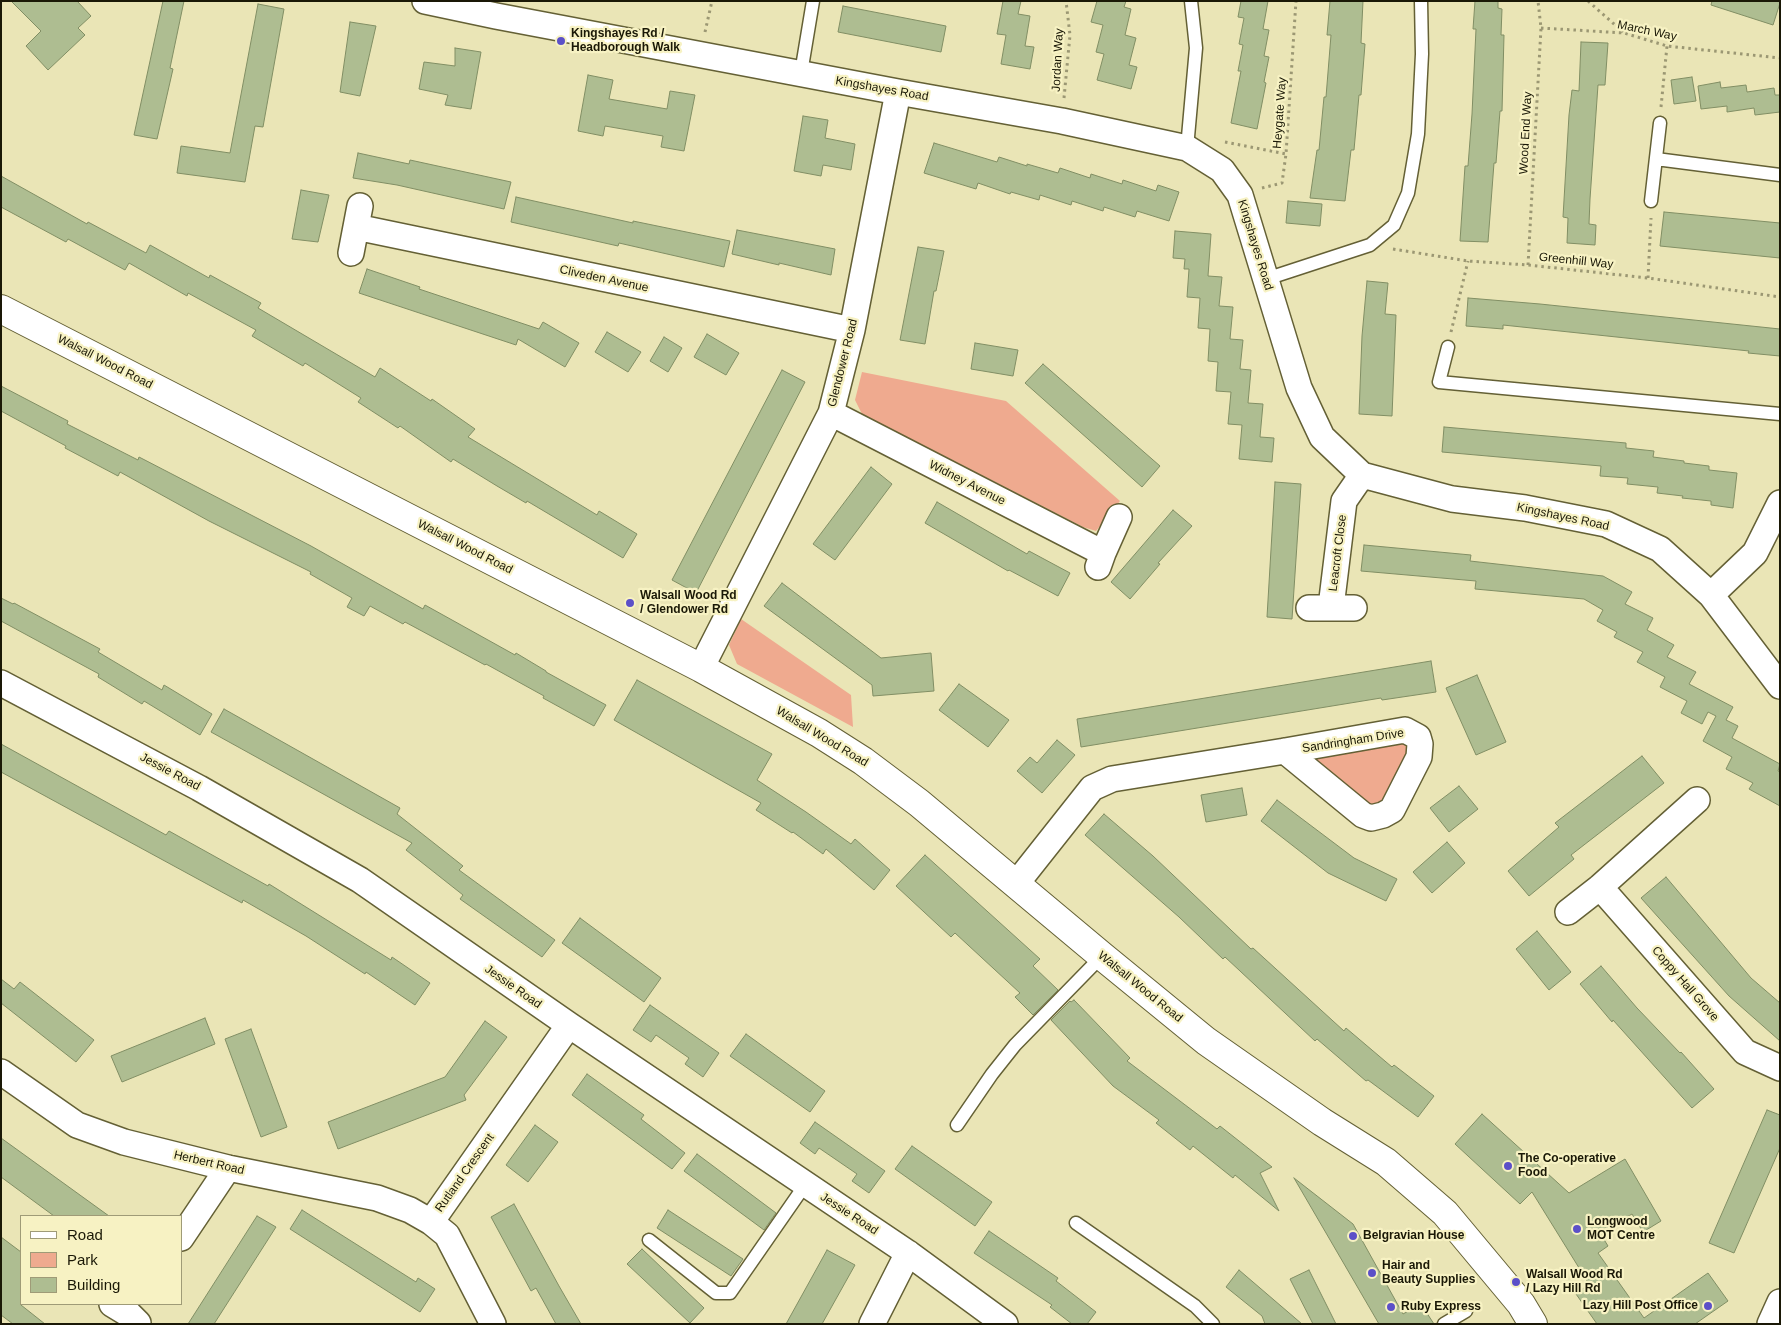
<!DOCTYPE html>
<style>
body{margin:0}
#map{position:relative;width:1781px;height:1325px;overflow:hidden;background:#eae5b6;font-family:Arial,sans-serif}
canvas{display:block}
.frame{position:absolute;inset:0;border:2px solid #1a1806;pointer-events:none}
.legend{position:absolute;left:20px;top:1215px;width:162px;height:90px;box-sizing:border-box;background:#f7f2c3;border:1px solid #9f9b77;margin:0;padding:6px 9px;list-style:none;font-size:15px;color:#1a1806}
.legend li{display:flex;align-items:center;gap:10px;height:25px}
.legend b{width:25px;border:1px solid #9f9b77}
</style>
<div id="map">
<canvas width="1781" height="1325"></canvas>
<div class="frame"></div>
<ul class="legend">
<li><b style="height:6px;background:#fff"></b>Road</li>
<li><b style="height:14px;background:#efaa8f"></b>Park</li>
<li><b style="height:14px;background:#aebd91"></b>Building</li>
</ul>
</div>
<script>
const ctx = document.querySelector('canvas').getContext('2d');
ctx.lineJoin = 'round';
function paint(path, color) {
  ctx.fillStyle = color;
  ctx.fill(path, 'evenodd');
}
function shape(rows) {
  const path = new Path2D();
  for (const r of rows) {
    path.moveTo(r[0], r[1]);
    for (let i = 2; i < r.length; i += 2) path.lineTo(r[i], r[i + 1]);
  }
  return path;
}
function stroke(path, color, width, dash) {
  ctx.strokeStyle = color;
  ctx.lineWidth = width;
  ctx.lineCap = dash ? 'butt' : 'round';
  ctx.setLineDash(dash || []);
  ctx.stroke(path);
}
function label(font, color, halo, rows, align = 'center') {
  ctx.font = font + ' Arial,sans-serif';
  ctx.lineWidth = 4.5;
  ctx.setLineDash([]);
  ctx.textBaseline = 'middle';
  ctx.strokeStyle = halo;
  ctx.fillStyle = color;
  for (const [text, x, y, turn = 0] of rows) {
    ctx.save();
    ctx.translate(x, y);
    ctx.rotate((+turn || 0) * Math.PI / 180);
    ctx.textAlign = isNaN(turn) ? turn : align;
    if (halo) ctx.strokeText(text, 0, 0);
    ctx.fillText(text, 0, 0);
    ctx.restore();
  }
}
paint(shape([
 [862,372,1006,401,1120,501,1096,531,1083,527,862,414,855,400],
 [741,619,851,695,853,727,737,664,729,645],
 [1403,738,1411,754,1387,799,1379,803,1369,806,1311,762,1311,754]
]), '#efaa8f');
const building = shape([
 [11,1,77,1,91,16,78,28,85,35,48,70,26,46,41,31,11,1],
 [163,1,184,1,170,68,173,69,157,139,134,135,163,1],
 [1003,1,1021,1,1018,14,1030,16,1025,46,1034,47,1030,69,1001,64,1006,35,997,34,1003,1],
 [1097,1,1126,1,1124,7,1131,9,1125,35,1136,38,1129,65,1137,67,1131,89,1097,80,1104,54,1096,52,1103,25,1091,22,1097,1],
 [1241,1,1268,1,1263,29,1269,30,1264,56,1269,57,1264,82,1266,83,1257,129,1231,123,1241,71,1238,71,1243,45,1239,44,1244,18,1238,17,1241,1],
 [1330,1,1363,1,1361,43,1365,44,1361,95,1359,95,1354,150,1351,150,1345,201,1310,198,1317,150,1319,150,1324,97,1326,97,1331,35,1327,35,1330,1],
 [1475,1,1498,1,1498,8,1502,9,1501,35,1504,35,1502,111,1500,111,1496,163,1494,163,1488,242,1460,241,1465,166,1468,166,1472,114,1476,29,1473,29,1475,1],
 [1712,1,1780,1,1780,3,1773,25,1711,5,1712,1],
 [258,4,284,9,263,127,255,126,245,182,177,173,181,146,230,153,258,4],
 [843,6,946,26,941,52,838,32,843,6],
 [350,22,376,26,360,96,340,92,350,22],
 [1581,42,1608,43,1605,85,1598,85,1590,199,1589,224,1596,225,1595,245,1567,243,1568,218,1563,217,1569,115,1572,90,1579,91,1581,42],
 [455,48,481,52,471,109,445,105,448,95,419,89,424,62,455,66,455,48],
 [588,75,613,80,609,99,667,109,670,91,695,95,684,151,661,147,663,136,605,126,603,136,578,131,588,75],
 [1692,77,1696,101,1674,104,1671,80,1692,77],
 [1720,82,1721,88,1746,85,1747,92,1774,88,1775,95,1780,95,1780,112,1755,115,1754,108,1727,112,1727,106,1701,109,1698,86,1720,82],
 [803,116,828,120,825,138,855,144,851,170,823,165,821,176,794,171,803,116],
 [934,143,997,162,999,157,1027,166,1027,164,1058,173,1060,168,1090,178,1091,174,1122,184,1123,180,1156,191,1158,185,1179,192,1169,221,1137,211,1135,217,1104,207,1103,211,1072,201,1071,205,1040,195,1039,200,1011,192,1010,194,978,183,976,189,924,173,934,143],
 [358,153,409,164,410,160,511,182,504,209,397,185,353,178,358,153],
 [1,176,87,224,88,222,146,253,150,245,209,278,210,275,261,303,258,308,375,377,380,368,431,401,432,399,475,429,468,437,597,515,599,511,637,534,623,558,527,501,526,503,497,486,453,459,451,462,400,426,398,428,358,402,361,398,305,363,303,366,252,336,256,330,188,293,187,296,129,263,125,270,68,239,66,242,1,207,1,176],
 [301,190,329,195,318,242,292,239,301,190],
 [516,197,633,223,633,221,730,241,724,267,619,243,618,246,511,222,516,197],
 [1288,201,1322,204,1320,226,1286,223,1288,201],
 [1664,212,1780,223,1780,258,1660,246,1664,212],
 [737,230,835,249,831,275,779,263,779,265,732,254,737,230],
 [1175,231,1211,234,1208,276,1222,277,1219,306,1233,307,1230,339,1243,340,1240,369,1251,370,1248,403,1263,404,1260,437,1274,438,1272,462,1239,459,1242,425,1228,424,1231,392,1216,391,1218,362,1208,361,1210,329,1198,328,1200,298,1187,297,1189,269,1184,269,1185,259,1173,258,1175,231],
 [918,247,944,251,936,291,934,291,925,344,900,340,918,247],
 [367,269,420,287,419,289,539,329,543,322,579,343,565,367,518,339,516,345,359,293,367,269],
 [1367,281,1388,283,1385,314,1396,315,1392,416,1359,414,1362,336,1367,281],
 [1468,298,1540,304,1780,329,1780,356,1748,353,1749,351,1503,325,1503,329,1466,326,1468,298],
 [607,332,641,352,628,372,595,352,607,332],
 [707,334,739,353,726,375,694,357,707,334],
 [664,337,682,348,668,372,650,361,664,337],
 [975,343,1018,350,1013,376,971,369,975,343],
 [1043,364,1160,466,1142,487,1025,383,1043,364],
 [782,370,805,382,696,593,672,580,782,370],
 [1,386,68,421,67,424,138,460,139,457,311,546,423,609,425,605,515,655,516,653,546,671,546,672,606,705,594,726,543,698,544,696,486,664,485,665,405,622,403,624,370,606,364,616,347,607,352,598,310,574,311,572,209,521,120,472,118,476,65,448,66,446,1,411,1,386],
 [1444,427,1626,443,1626,448,1654,451,1653,457,1684,461,1684,463,1709,466,1709,470,1737,473,1733,508,1711,505,1711,501,1682,498,1683,496,1657,493,1658,487,1627,484,1628,478,1600,476,1601,466,1442,452,1444,427],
 [871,467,892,484,835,560,813,544,871,467],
 [1275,482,1301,484,1292,619,1267,617,1275,482],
 [937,502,1027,554,1029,551,1070,573,1058,596,1009,570,1008,571,925,523,937,502],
 [1173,510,1192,526,1158,563,1160,564,1130,599,1111,582,1173,510],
 [1364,545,1471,555,1470,561,1603,576,1632,592,1625,604,1653,618,1647,630,1674,645,1667,657,1696,672,1689,684,1733,707,1726,720,1738,726,1732,738,1780,764,1778,771,1780,772,1780,806,1749,789,1753,783,1726,769,1732,757,1703,741,1716,716,1708,712,1702,724,1681,713,1687,701,1660,687,1665,677,1637,662,1643,652,1614,637,1617,632,1597,621,1603,610,1584,599,1475,589,1476,581,1361,571,1364,545],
 [782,583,881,658,931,653,934,691,873,696,872,685,764,606,782,583],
 [1,598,13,604,14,603,100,649,98,652,162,690,164,685,212,714,200,735,144,701,142,704,98,677,99,674,1,621,1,598],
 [1431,661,1436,692,1382,700,1381,698,1081,747,1077,719,1431,661],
 [1477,675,1506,742,1476,755,1446,688,1477,675],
 [637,680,772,754,757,780,806,812,851,844,855,839,890,870,874,890,826,849,823,854,793,832,792,833,756,810,761,803,614,720,637,680],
 [959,684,1009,720,988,747,939,710,959,684],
 [224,709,400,808,397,814,463,866,459,870,555,940,542,957,460,899,463,895,406,850,412,843,211,732,224,709],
 [1057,740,1075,755,1042,793,1017,771,1030,757,1037,763,1057,740],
 [1,744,166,835,169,831,268,886,269,884,391,960,392,957,430,983,415,1005,366,972,365,974,306,936,243,900,242,903,1,772,1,744],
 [1642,756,1664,783,1571,855,1574,859,1529,896,1508,871,1559,827,1555,823,1642,756],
 [1459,786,1478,809,1449,832,1430,808,1459,786],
 [1242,788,1247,815,1206,822,1201,795,1242,788],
 [1277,800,1354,858,1397,879,1386,901,1328,873,1261,821,1277,800],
 [1104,814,1153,856,1251,949,1253,948,1344,1031,1346,1028,1392,1067,1394,1065,1434,1096,1418,1117,1368,1080,1366,1081,1317,1039,1315,1041,1225,957,1223,959,1179,917,1085,835,1104,814],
 [1447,842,1465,863,1432,893,1413,872,1447,842],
 [925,855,1040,959,1033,966,1058,990,1033,1015,1015,997,1020,993,955,933,951,937,896,886,925,855],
 [1666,877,1751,978,1780,1003,1780,1041,1729,996,1641,898,1666,877],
 [580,918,661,978,644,1002,562,943,580,918],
 [1537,931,1571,972,1549,990,1516,949,1537,931],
 [1601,966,1637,1008,1680,1053,1681,1052,1714,1089,1692,1108,1613,1020,1612,1022,1580,984,1601,966],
 [1,979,14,989,20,982,94,1040,76,1062,1,1003,1,979],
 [1074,1000,1130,1058,1127,1061,1217,1129,1220,1126,1272,1167,1260,1173,1279,1211,1235,1175,1233,1178,1193,1146,1190,1150,1156,1123,1159,1120,1113,1086,1051,1020,1070,1001,1071,1002,1074,1000],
 [650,1005,719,1053,703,1077,685,1064,689,1058,656,1035,651,1042,633,1030,650,1005],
 [205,1018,215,1044,122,1082,111,1056,205,1018],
 [485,1021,507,1037,464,1095,466,1100,338,1149,328,1122,445,1077,485,1021],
 [251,1029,287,1127,261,1137,225,1039,251,1029],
 [746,1034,825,1091,810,1112,730,1056,746,1034],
 [587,1074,644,1115,641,1119,685,1153,672,1169,572,1095,587,1074],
 [1767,1110,1780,1115,1780,1148,1734,1253,1709,1243,1767,1110],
 [1482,1114,1569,1193,1625,1159,1661,1221,1643,1232,1632,1214,1600,1233,1608,1246,1598,1253,1644,1318,1708,1273,1728,1301,1695,1324,1597,1324,1576,1294,1589,1284,1532,1192,1520,1204,1455,1144,1482,1114],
 [815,1122,885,1171,869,1193,852,1181,857,1174,819,1148,815,1154,800,1143,815,1122],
 [535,1125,558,1142,528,1182,506,1165,535,1125],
 [1,1138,109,1216,54,1216,1,1177,1,1138],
 [912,1146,992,1202,975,1226,895,1169,912,1146],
 [697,1154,776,1213,764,1230,684,1171,697,1154],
 [1294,1178,1353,1224,1403,1314,1421,1304,1434,1324,1379,1324,1294,1178],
 [514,1204,559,1286,581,1324,556,1324,536,1288,531,1291,491,1217,514,1204],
 [302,1210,416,1282,418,1278,435,1289,420,1312,290,1229,302,1210],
 [668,1210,743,1259,731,1276,657,1228,668,1210],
 [257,1216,276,1227,214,1324,188,1324,257,1216],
 [989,1231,1058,1278,1056,1281,1096,1312,1087,1324,1072,1324,1050,1307,1052,1305,974,1253,989,1231],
 [1,1237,21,1252,21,1305,45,1324,13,1324,1,1315,1,1237],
 [642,1249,704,1308,690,1323,627,1264,642,1249],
 [827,1250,855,1265,822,1324,786,1324,827,1250],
 [1239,1270,1302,1324,1265,1324,1262,1316,1226,1287,1239,1270],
 [1309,1270,1336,1324,1313,1324,1290,1279,1309,1270]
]);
paint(building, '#aebd91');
stroke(building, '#818e64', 1);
const lane = shape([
 [801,73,813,1],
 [1187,148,1196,48,1191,1],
 [1656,159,1780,175],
 [1651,201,1660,123],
 [1266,279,1370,245,1394,225,1408,193,1418,134,1422,54,1421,1],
 [1448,347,1439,382,1780,414],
 [957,1125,992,1074,1015,1045,1102,956],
 [1076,1223,1195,1306,1213,1324],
 [649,1240,716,1293,730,1293,805,1185],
 [1444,1324,1466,1311]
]);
const street = shape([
 [425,1,496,16,898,92,1062,121,1187,148,1222,170,1240,195,1299,388,1322,437,1362,475,1452,499,1525,508,1606,524,1660,549,1711,595,1780,686],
 [356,227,852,330],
 [351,253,360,206],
 [831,413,1103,553],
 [1098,567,1103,553,1119,517],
 [1711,595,1755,553,1780,503],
 [1331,607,1344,501,1362,475],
 [1309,608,1354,608],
 [701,668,831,413,852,330,898,92],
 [1,683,199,788,360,880,569,1025,908,1253,1005,1324],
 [1016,884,1092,788,1112,779,1285,751,1405,730,1418,737,1420,744,1419,757,1392,810,1383,815,1371,818,1363,815,1285,751],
 [1600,887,1745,1052,1780,1068],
 [1568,912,1600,887,1697,800],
 [1,1072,77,1125,124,1142,228,1168,377,1198,410,1210,431,1222,447,1235,493,1324],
 [431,1222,569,1025],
 [181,1238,228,1168],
 [112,1304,130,1315,138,1323],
 [872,1324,908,1253],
 [1770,1324,1780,1302]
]);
const secondary = shape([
 [1,309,701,668,819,733,863,761,919,803,1102,956,1206,1041,1322,1122,1386,1162,1445,1213,1521,1304,1533,1324]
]);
stroke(lane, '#646035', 15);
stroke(street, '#646035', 28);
stroke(secondary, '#646035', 30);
stroke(shape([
 [1588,1,1623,32],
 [1541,28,1624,33,1667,46,1780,58],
 [705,32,712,1],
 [1064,98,1070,35,1066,1],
 [1661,107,1667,46],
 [1225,142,1286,154],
 [1262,188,1282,183,1286,154,1296,1],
 [1393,249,1468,261,1528,265,1648,278,1780,297],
 [1528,265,1541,28,1538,1],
 [1648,278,1651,218],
 [1451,332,1468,261]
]), '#9b9773', 3, [2.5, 4]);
stroke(lane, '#fff', 12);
stroke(street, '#fff', 25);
stroke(secondary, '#fff', 28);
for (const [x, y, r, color] of [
 [561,41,5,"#5c50c8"],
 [630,603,5,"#5c50c8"],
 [1508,1166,5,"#5c50c8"],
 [1577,1229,5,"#5c50c8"],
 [1353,1236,5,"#5c50c8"],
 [1372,1273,5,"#5c50c8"],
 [1516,1282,5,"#5c50c8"],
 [1708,1306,5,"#5c50c8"],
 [1391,1307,5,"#5c50c8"]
]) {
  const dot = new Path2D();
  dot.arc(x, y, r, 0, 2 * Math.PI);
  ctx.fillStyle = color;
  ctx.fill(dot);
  stroke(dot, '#f7f2c3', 2);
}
label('12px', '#1a1806', '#f7f2c3', [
 ["March Way",1647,31,12],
 ["Jordan Way",1058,60,-87],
 ["Kingshayes Road",882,89,10],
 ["Heygate Way",1280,113,-86],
 ["Wood End Way",1526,133,-87],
 ["Kingshayes Road",1255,245,73],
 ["Greenhill Way",1576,261,6],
 ["Cliveden Avenue",604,279,12],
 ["Walsall Wood Road",105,362,27],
 ["Glendower Road",843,363,-76],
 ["Widney Avenue",967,483,27],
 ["Kingshayes Road",1563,517,12],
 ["Walsall Wood Road",465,547,27],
 ["Leacroft Close",1338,553,-83],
 ["Walsall Wood Road",822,737,31],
 ["Sandringham Drive",1353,741,-9],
 ["Jessie Road",170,772,28],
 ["Coppy Hall Grove",1685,984,49],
 ["Jessie Road",513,987,35],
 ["Walsall Wood Road",1140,987,39],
 ["Herbert Road",209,1163,13],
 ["Rutland Crescent",465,1173,-55],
 ["Jessie Road",849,1214,33]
]);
label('bold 12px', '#1a1806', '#f7f2c3', [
 ["Kingshayes Rd /",571,34],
 ["Headborough Walk",571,48],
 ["Walsall Wood Rd",640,596],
 ["/ Glendower Rd",640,610],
 ["The Co-operative",1518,1159],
 ["Food",1518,1173],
 ["Longwood",1587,1222],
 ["MOT Centre",1587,1236],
 ["Belgravian House",1363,1236],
 ["Hair and",1382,1266],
 ["Beauty Supplies",1382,1280],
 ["Walsall Wood Rd",1526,1275],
 ["/ Lazy Hill Rd",1526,1289],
 ["Lazy Hill Post Office",1698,1306,"right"],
 ["Ruby Express",1401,1307]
], 'left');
</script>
